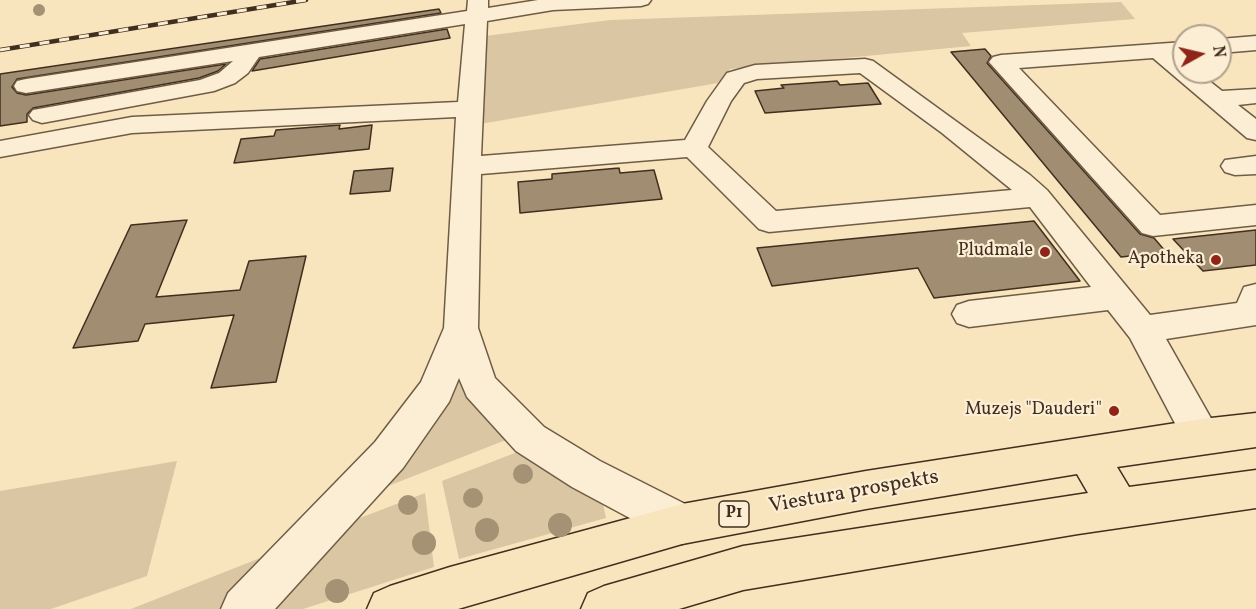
<!DOCTYPE html>
<style>
body{margin:0}
#map{position:relative;width:1256px;height:609px;overflow:hidden;background:#f9e5bd;font-family:Vollkorn,serif}
canvas{display:block}
.north{position:absolute;left:1172px;top:24px;width:60px;height:60px;box-sizing:border-box;background:#fbeed4;border:2px solid #b1a18c;border-radius:50%;rotate:82deg;font-size:16px;font-weight:700;line-height:24px;text-align:center;color:#412e1f}
.north::after{content:'';display:block;margin:auto;width:21px;height:27px;background:#8f2418;clip-path:polygon(50% 0,100% 100%,50% 72%,0 100%)}
</style>
<div id="map">
<canvas width="1256" height="609"></canvas>
<div class="north">N</div>
</div>
<script>
const ctx = document.querySelector('canvas').getContext('2d');
ctx.lineJoin = 'round';
function paint(path, color) {
  ctx.fillStyle = color;
  ctx.fill(path, 'evenodd');
}
function shape(rows) {
  const path = new Path2D();
  for (const r of rows) {
    path.moveTo(r[0], r[1]);
    for (let i = 2; i < r.length; i += 2) path.lineTo(r[i], r[i + 1]);
  }
  return path;
}
function stroke(path, color, width, dash) {
  ctx.strokeStyle = color;
  ctx.lineWidth = width;
  ctx.lineCap = dash ? 'butt' : 'round';
  ctx.setLineDash(dash || []);
  ctx.stroke(path);
}
function label(font, color, halo, rows, align = 'center') {
  ctx.font = font + ' Vollkorn,serif';
  ctx.lineWidth = 4.5;
  ctx.setLineDash([]);
  ctx.textBaseline = 'middle';
  ctx.strokeStyle = halo;
  ctx.fillStyle = color;
  for (const [text, x, y, turn = 0] of rows) {
    ctx.save();
    ctx.translate(x, y);
    ctx.rotate((+turn || 0) * Math.PI / 180);
    ctx.textAlign = isNaN(turn) ? turn : align;
    if (halo) ctx.strokeText(text, 0, 0);
    ctx.fillText(text, 0, 0);
    ctx.restore();
  }
}
paint(shape([
 [1121,2,1135,19,962,33,971,46,730,69,718,83,480,124,485,36,610,20],
 [457,359,470,402,506,440,365,495],
 [520,451,554,476,602,499,606,518,459,559,442,481],
 [177,461,147,576,51,609,0,609,0,491],
 [425,493,434,567,303,609,268,609,347,523],
 [283,549,223,609,131,609]
]), '#dac6a2');
const building = shape([
 [439,9,441,13,17,79,12,87,17,93,26,95,226,64,218,71,199,78,33,108,27,114,27,122,0,126,0,74,439,9],
 [447,29,450,38,252,71,260,59,447,29],
 [985,49,991,56,987,63,1140,234,1154,238,1166,252,1121,257,951,52,985,49],
 [837,81,840,85,868,83,881,104,765,113,755,91,784,88,781,85,837,81],
 [340,125,339,129,372,125,369,149,234,163,241,139,274,136,276,130,340,125],
 [393,168,390,191,350,194,354,171,393,168],
 [619,168,620,173,654,170,662,199,520,213,518,182,552,179,552,174,619,168],
 [187,220,156,297,240,290,249,261,306,256,276,382,211,388,234,315,145,324,138,341,73,348,131,225,187,220],
 [1034,221,1080,281,934,298,918,268,772,286,757,248,1034,221],
 [1256,230,1256,265,1203,271,1173,239,1256,230]
]);
paint(building, '#a18d71');
stroke(building, '#412e1f', 1.5);
const minor = shape([
 [468,0,488,0,488,8,538,0,651,0,648,4,641,6,553,10,487,21,481,156,685,140,707,101,727,73,755,65,865,59,873,61,1030,175,1047,190,1150,315,1237,303,1244,287,1256,284,1256,325,1166,339,1221,436,1216,448,1202,453,1188,448,1130,338,1108,310,969,327,957,323,952,314,957,305,969,301,1091,287,1030,207,769,232,759,229,687,157,481,174,478,328,495,378,544,427,600,461,697,510,703,524,697,538,682,544,667,538,572,487,516,451,467,397,459,378,449,402,403,468,275,609,221,609,228,593,375,442,421,382,444,328,456,117,132,133,0,157,0,141,132,117,458,102,465,24,259,57,248,73,235,83,214,91,42,123,33,120,29,115,33,110,200,80,219,73,233,61,26,93,17,91,14,86,17,81,26,79,467,11,468,0],
 [860,73,942,133,1012,190,776,211,708,147,731,101,744,83,757,79,860,73],
 [1256,36,1256,50,1220,53,1220,39,1256,36],
 [1184,42,1184,56,1178,56,1184,61,1184,72,1198,72,1222,91,1256,89,1256,103,1238,105,1256,119,1256,140,1247,138,1153,58,1019,68,1160,215,1256,205,1256,225,1153,236,1142,233,989,62,993,57,1001,55,1184,42],
 [1256,156,1256,174,1235,175,1225,172,1221,166,1225,160,1256,156]
]);
const major = shape([
 [1256,413,1256,447,1117,467,1129,487,1256,470,1256,508,1078,534,743,590,679,609,581,609,588,593,604,586,743,546,1088,493,1077,474,866,509,682,544,458,609,367,609,374,593,390,586,450,567,682,504,866,471,1202,419,1256,413]
]);
stroke(minor, '#6f5c46', 3);
stroke(major, '#412e1f', 3);
paint(minor, '#fbeed4');
paint(major, '#f9e5bd');
const rail = shape([
 [0,50,306,0]
]);
stroke(rail, '#412e1f', 4.5);
stroke(rail, '#fbeed4', 3, [10]);
ctx.fillStyle = '#a59174';
for (const [x, y, r] of [
 [39,10,6],
 [523,474,10],
 [473,498,10],
 [408,505,10],
 [560,525,12],
 [487,530,12],
 [424,543,12],
 [337,591,12]
]) {
  ctx.beginPath();
  ctx.arc(x, y, r, 0, 2 * Math.PI);
  ctx.fill();
}
for (const [x, y, r, color] of [
 [1045,252,6,"#8f2418"],
 [1216,260,6,"#8f2418"],
 [1114,411,6,"#8f2418"]
]) {
  const dot = new Path2D();
  dot.arc(x, y, r, 0, 2 * Math.PI);
  ctx.fillStyle = color;
  ctx.fill(dot);
  stroke(dot, '#fbeed4', 2);
}
for (const [x, y, w] of [
 [734,514,30]
]) {
  const box = new Path2D();
  box.roundRect(x - w / 2, y - 13, w, 26, 4.5);
  ctx.fillStyle = '#fbeed4';
  ctx.fill(box);
  stroke(box, '#412e1f', 1.5);
}
label('bold 16px', '#412e1f', null, [
 ["P1",734,514]
]);
label('18px', '#412e1f', '#fbeed4', [
 ["Pludmale",1033,252],
 ["Apotheka",1204,260],
 ["Muzejs \"Dauderi\"",1102,411]
], 'right');
label('21px', '#412e1f', '#fbeed4', [
 ["Viestura prospekts",854,493,-10]
]);
</script>
